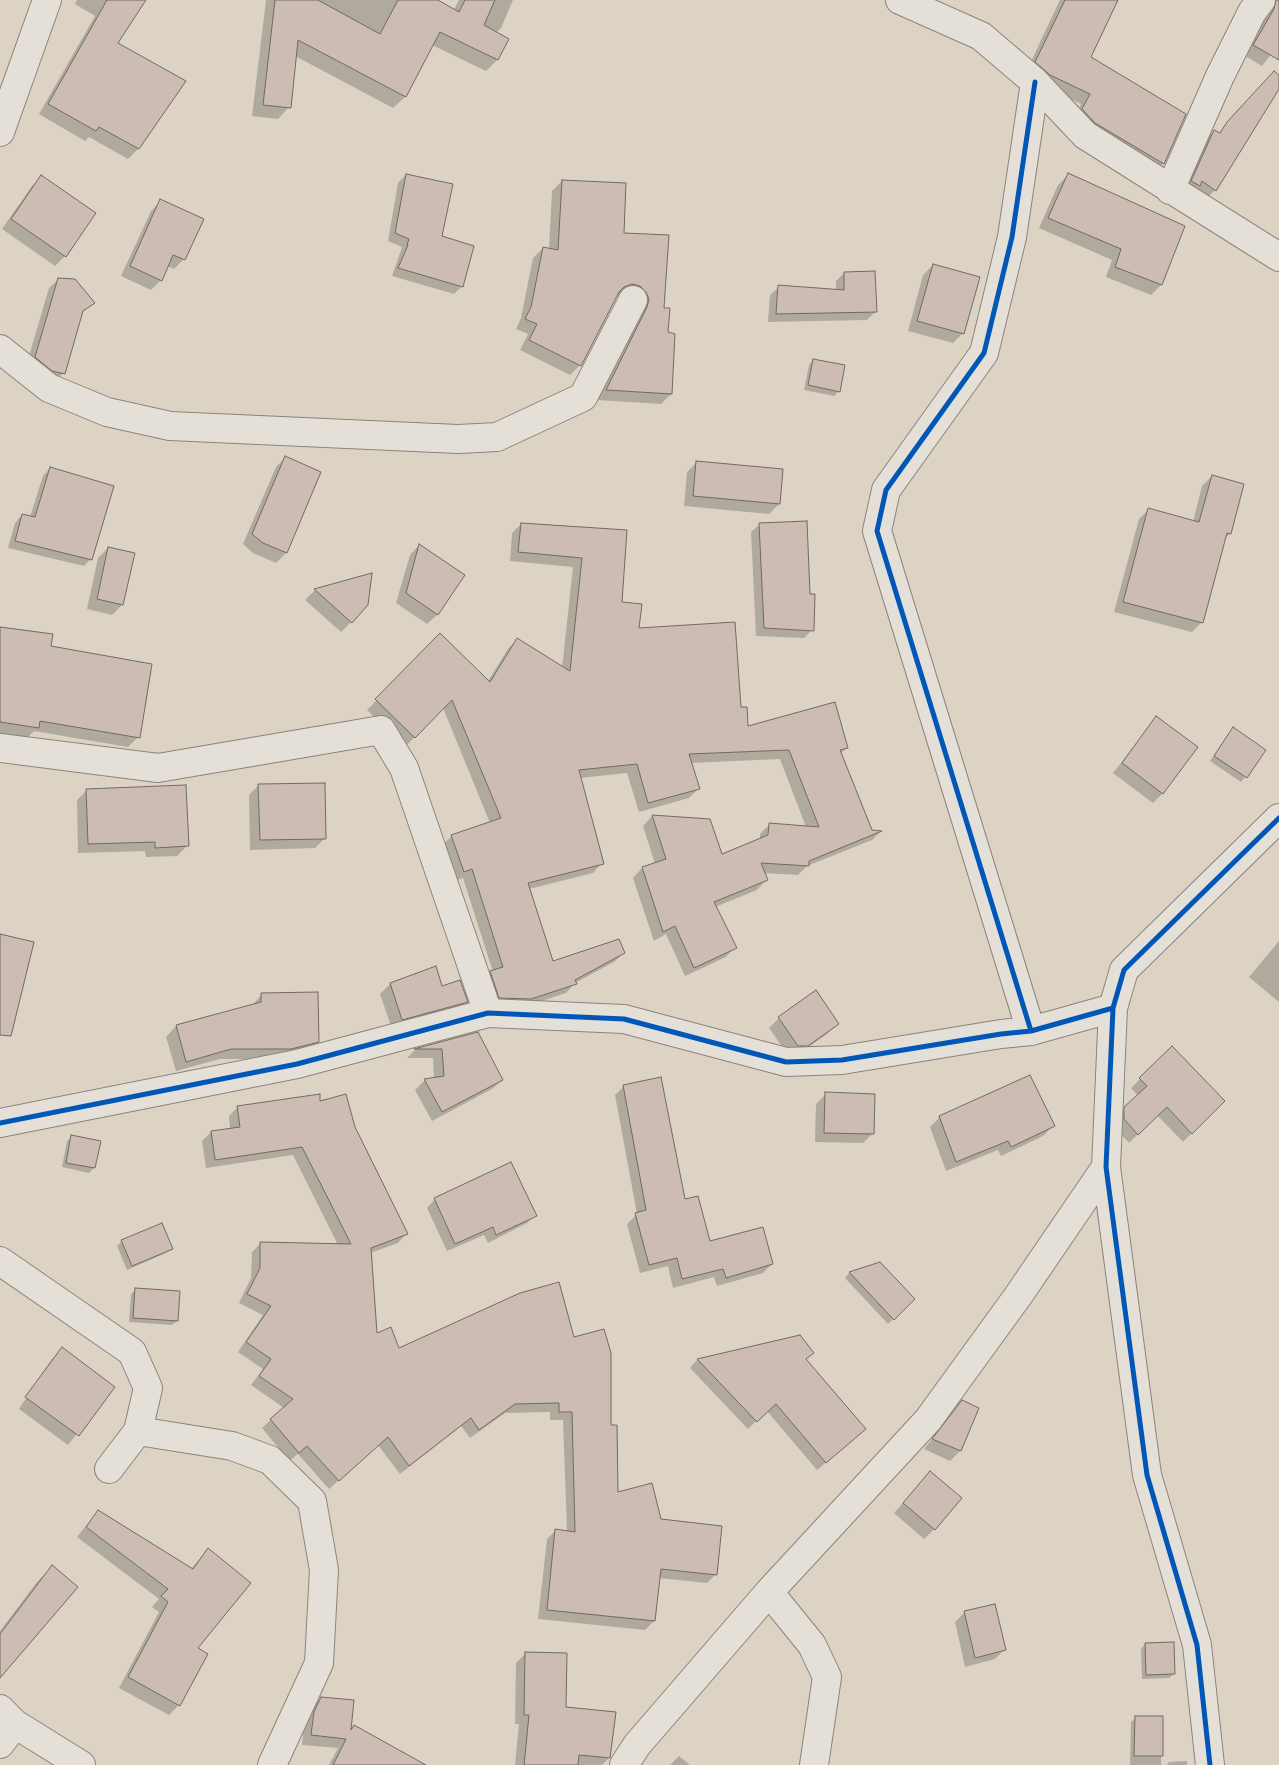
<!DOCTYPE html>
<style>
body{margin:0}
canvas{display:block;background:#dcd3c4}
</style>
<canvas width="1279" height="1765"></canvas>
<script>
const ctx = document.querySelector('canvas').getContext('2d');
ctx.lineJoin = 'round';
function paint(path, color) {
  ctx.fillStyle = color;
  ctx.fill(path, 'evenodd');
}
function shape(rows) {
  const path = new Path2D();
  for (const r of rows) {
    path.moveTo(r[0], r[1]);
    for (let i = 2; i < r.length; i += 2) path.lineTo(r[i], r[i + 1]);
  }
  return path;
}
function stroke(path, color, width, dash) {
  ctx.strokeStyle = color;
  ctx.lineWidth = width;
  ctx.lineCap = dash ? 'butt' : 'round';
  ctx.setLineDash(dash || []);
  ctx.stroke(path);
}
paint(shape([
 [77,0,144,0,116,43,184,81,138,149,128,159,89,137,85,141,39,114,95,16,75,4],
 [266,0,436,0,454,10,459,0,513,0,501,28,496,33,497,60,486,71,432,45,405,97,393,108,295,56,289,107,278,119,252,116],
 [1060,0,1117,0,1090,57,1185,114,1163,164,1153,174,1072,119,1081,104,1040,85,1026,72],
 [1277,0,1279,1,1279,44,1262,66,1244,55,1264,20,1266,9],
 [1279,76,1279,87,1215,190,1208,197,1185,188,1206,139,1214,131,1218,134,1267,80],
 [406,175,462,286,454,294,392,276,402,247,388,241,398,183],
 [1068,175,1183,227,1161,285,1151,295,1106,277,1112,260,1039,228,1058,185],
 [42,176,65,256,55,266,2,229,32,186],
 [562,181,622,234,663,309,666,334,673,335,671,394,661,404,597,400,621,294,616,296,580,365,570,375,520,350,528,334,516,329,521,318,533,258,543,248,549,249,552,191],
 [161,201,184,259,174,269,167,266,161,280,151,290,121,276,151,211],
 [933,265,963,333,953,343,908,331,923,275],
 [844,273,875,312,867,320,768,322,770,295,779,287,836,291,836,281],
 [59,279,93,303,81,314,63,373,54,383,26,366,49,288],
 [813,360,839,391,834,396,804,390,809,365],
 [286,457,320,472,286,553,276,563,253,553,243,544,276,467],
 [697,462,779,504,769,514,684,506,687,472],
 [50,468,91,559,84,566,8,548,15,523,22,515,30,517,43,476],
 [1212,476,1230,533,1224,540,1202,622,1192,632,1114,612,1139,519,1149,509,1193,522,1202,486],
 [521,524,626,531,621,604,638,629,740,708,747,728,847,748,840,754,871,831,880,832,872,840,807,866,798,875,763,873,766,880,757,890,715,907,735,947,726,957,685,976,666,934,654,941,633,878,642,868,655,864,643,826,652,816,721,856,760,840,760,834,770,824,806,827,780,759,690,763,699,788,689,798,639,812,627,773,580,778,602,863,593,873,529,889,552,962,624,953,614,962,575,983,566,993,520,1008,490,1007,481,982,493,972,463,878,454,881,442,845,452,836,490,823,443,708,405,747,367,710,440,635,488,681,508,649,517,640,562,668,573,567,510,561,512,533],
 [760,524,809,595,812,630,804,638,756,636,751,532],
 [419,545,463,576,437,615,427,624,396,603,410,555],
 [108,548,122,605,112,615,87,609,98,558],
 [370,574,351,622,341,632,305,600,315,590],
 [0,628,50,647,138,737,128,747,34,731,28,737,0,733],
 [1156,718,1163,793,1153,803,1113,773],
 [1229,733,1265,751,1241,782,1210,761],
 [259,785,325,838,315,848,250,850,249,795],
 [87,790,187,846,177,856,146,857,145,851,78,853,77,800],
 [1279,941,1279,1002,1249,977],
 [390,984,442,987,466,1002,456,1012,392,1029,380,994],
 [262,994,318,1041,308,1052,280,1059,220,1059,176,1071,166,1037,176,1026,252,1006],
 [779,1018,837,1024,827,1034,797,1055,788,1055,769,1028],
 [478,1033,502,1080,492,1089,432,1121,415,1090,425,1080,434,1079,433,1058,407,1058,415,1050],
 [1172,1048,1223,1101,1183,1142,1157,1115,1129,1143,1115,1128,1116,1117,1138,1096,1131,1088],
 [624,1086,709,1243,772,1264,763,1273,717,1286,714,1277,673,1288,668,1266,640,1273,627,1224,637,1214,615,1095],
 [826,1094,873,1133,863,1143,815,1142,816,1104],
 [319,1103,354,1127,406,1234,398,1243,370,1253,376,1335,399,1350,573,1339,610,1426,617,1494,660,1520,716,1574,707,1583,659,1578,654,1621,645,1630,538,1619,547,1539,556,1530,567,1532,563,1420,550,1420,550,1412,505,1413,470,1438,461,1426,400,1474,378,1445,329,1489,298,1454,289,1461,262,1428,284,1408,251,1385,263,1369,238,1352,263,1315,239,1303,251,1278,252,1252,261,1243,338,1245,293,1155,206,1168,202,1141,211,1132,230,1129,229,1116,238,1107],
 [940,1117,1053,1126,1043,1136,1001,1156,998,1150,946,1171,930,1127],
 [72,1137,99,1142,94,1168,89,1173,62,1167,67,1141],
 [435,1199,535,1215,527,1223,488,1243,484,1235,447,1251,427,1208],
 [122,1241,171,1248,166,1253,127,1270,117,1246],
 [879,1264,913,1299,888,1324,845,1278,849,1273],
 [136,1289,177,1321,172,1325,129,1322,131,1294],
 [799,1336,812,1353,805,1360,856,1437,817,1470,767,1411,748,1429,690,1368,697,1360],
 [62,1349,113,1388,68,1445,19,1409,52,1359],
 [962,1402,978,1409,960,1451,950,1461,924,1449],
 [930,1472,934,1529,924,1539,894,1513],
 [98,1511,191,1569,208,1549,196,1648,179,1705,169,1715,119,1688,159,1612,152,1607,159,1599,77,1537],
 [52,1567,0,1676,0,1631,37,1582],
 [965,1612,1005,1649,995,1659,965,1667,955,1622],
 [1145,1644,1174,1674,1169,1678,1142,1679,1141,1649],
 [526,1653,565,1708,609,1758,602,1765,515,1765,519,1724,515,1724,516,1663],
 [321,1698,350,1731,354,1726,401,1765,329,1765,338,1748,302,1745,304,1723,311,1709],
 [1136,1717,1162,1718,1161,1765,1130,1765,1131,1722],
 [679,1756,690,1765,670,1765],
 [1187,1761,1187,1765,1167,1765,1169,1762]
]), '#0003');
const building = shape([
 [107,0,146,0,118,43,186,81,139,149,99,127,96,131,48,104,107,0],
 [275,0,318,0,380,34,398,0,438,0,459,12,465,0,495,0,484,25,509,39,498,60,440,32,406,97,298,40,291,108,263,105,275,0],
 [1065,0,1118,0,1091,57,1186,114,1164,164,1095,123,1082,109,1090,94,1050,75,1035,62,1065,0],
 [1276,0,1279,0,1279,60,1253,45,1274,9,1276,0],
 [1274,71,1279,75,1279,89,1216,191,1202,181,1200,186,1191,181,1214,130,1220,133,1227,122,1274,71],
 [1068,173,1185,226,1162,285,1115,267,1121,249,1048,218,1068,173],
 [406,174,453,184,442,236,474,246,463,287,398,268,408,245,407,245,409,239,395,233,406,174],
 [41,175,96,213,66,257,11,219,41,175],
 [562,180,626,183,624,233,669,235,664,308,670,308,668,332,675,334,672,394,606,390,647,307,649,299,646,292,640,286,632,284,624,287,619,292,581,366,529,340,537,324,525,319,531,307,543,247,558,250,562,180],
 [160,199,204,219,185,260,173,255,162,281,130,266,160,199],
 [933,264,980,277,964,334,917,321,933,264],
 [875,271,877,312,776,314,778,285,844,290,844,272,875,271],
 [58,278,75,279,95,303,83,311,65,374,52,371,35,357,58,278],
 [813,359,845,365,840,392,808,385,813,359],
 [285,456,321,472,287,553,263,543,252,534,285,456],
 [696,461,783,469,780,504,693,496,696,461],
 [50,467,114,486,92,560,15,541,22,514,35,517,50,467],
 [1212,475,1244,484,1231,534,1227,533,1203,623,1123,602,1148,508,1199,522,1212,475],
 [807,521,810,594,815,594,814,631,764,628,759,523,807,521],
 [521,523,627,530,622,602,642,604,639,628,735,622,741,707,747,707,748,726,835,702,848,748,840,750,872,830,882,831,809,861,809,866,761,863,768,880,714,902,737,948,694,968,675,926,663,932,642,867,666,859,652,815,710,819,722,854,768,835,769,823,819,827,789,750,689,754,700,789,648,803,637,764,579,770,604,864,528,883,553,961,619,939,625,953,575,980,577,984,531,999,499,998,490,971,503,967,472,869,464,872,451,835,501,818,452,700,415,738,375,699,440,633,490,682,517,638,570,671,582,558,518,552,521,523],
 [419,544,465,575,438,615,406,593,419,544],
 [108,547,135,553,123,605,97,599,108,547],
 [372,573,368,605,352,623,314,589,372,573],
 [0,627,53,634,51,646,152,664,140,738,40,721,39,728,0,722,0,627],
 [1156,716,1198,747,1163,794,1122,763,1156,716],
 [1233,727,1266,750,1247,778,1214,756,1233,727],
 [325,783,326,839,260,840,258,784,325,783],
 [186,785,189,846,155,848,155,842,88,844,86,789,186,785],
 [0,934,34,942,11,1036,0,1035,0,934],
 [436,966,442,986,460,980,468,1002,402,1020,390,983,436,966],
 [816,990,839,1024,808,1046,798,1046,778,1017,816,990],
 [318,992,319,1042,291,1049,231,1049,186,1062,176,1025,261,1002,261,993,318,992],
 [478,1032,503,1080,442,1112,424,1079,444,1076,442,1049,414,1049,478,1032],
 [1172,1046,1225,1101,1192,1134,1167,1107,1138,1135,1124,1119,1124,1107,1147,1086,1139,1078,1172,1046],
 [1030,1075,1055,1126,1011,1147,1008,1141,956,1162,939,1116,1030,1075],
 [661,1077,685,1199,698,1196,710,1241,763,1227,773,1264,726,1278,723,1269,682,1279,677,1258,649,1265,635,1213,646,1210,623,1085,661,1077],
 [825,1092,875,1094,874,1134,824,1133,825,1092],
 [320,1094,320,1101,346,1094,355,1127,408,1234,371,1248,377,1333,391,1327,399,1348,520,1293,559,1282,574,1337,604,1329,611,1353,611,1425,617,1425,618,1492,652,1483,661,1519,722,1526,717,1575,661,1569,655,1621,547,1610,555,1529,575,1532,572,1412,559,1412,559,1403,515,1404,479,1430,471,1418,409,1466,388,1437,339,1481,307,1446,299,1453,270,1419,293,1399,259,1376,271,1359,246,1342,271,1306,247,1294,260,1268,260,1242,351,1244,302,1147,215,1160,211,1131,240,1127,237,1106,320,1094],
 [71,1135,101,1141,95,1168,66,1163,71,1135],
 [511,1162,537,1216,496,1235,493,1227,455,1244,434,1198,511,1162],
 [162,1223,173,1249,132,1266,121,1240,162,1223],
 [880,1262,915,1299,894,1320,849,1272,880,1262],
 [135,1288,180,1291,178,1321,133,1318,135,1288],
 [800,1335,814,1353,806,1359,866,1429,826,1463,776,1404,757,1422,697,1359,800,1335],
 [62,1347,115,1387,79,1436,25,1397,62,1347],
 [962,1400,979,1408,961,1451,932,1439,962,1400],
 [930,1471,962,1498,935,1530,903,1503,930,1471],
 [98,1510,193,1569,208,1548,251,1583,198,1648,208,1654,180,1706,128,1677,168,1602,161,1596,168,1589,86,1527,98,1510],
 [52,1565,78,1587,0,1678,0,1634,52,1565],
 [995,1604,1006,1650,975,1658,964,1611,995,1604],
 [1174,1642,1175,1674,1146,1675,1145,1643,1174,1642],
 [525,1652,567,1653,566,1707,616,1712,610,1758,579,1755,578,1765,524,1765,529,1715,524,1715,525,1652],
 [321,1697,354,1700,351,1730,354,1725,426,1765,333,1765,346,1739,311,1735,314,1712,321,1697],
 [1135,1716,1163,1716,1163,1756,1134,1756,1135,1716]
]);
paint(building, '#cdbcb4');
stroke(building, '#716a61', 1);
const street = shape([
 [900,0,981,36,1035,82,1085,135,1279,257],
 [0,132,47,0],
 [1170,190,1220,76,1252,12,1261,0],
 [0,349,49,388,107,412,170,426,458,439,497,437,583,397,633,300],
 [0,748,158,768,381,730,404,768,488,1013],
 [1031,1031,877,531,886,490,984,353,1012,237,1035,82],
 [0,1123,297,1064,488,1013,624,1019,786,1062,842,1060,1001,1034,1031,1031,1113,1008],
 [0,1261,132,1352,148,1388,138,1431,109,1469],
 [138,1431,232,1446,270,1460,312,1501,324,1570,319,1663,272,1765],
 [769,1592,812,1645,827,1677,814,1765],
 [0,1709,15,1724,81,1765],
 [0,1744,15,1724],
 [624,1765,637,1745,769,1592,928,1420,1018,1296,1106,1167],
 [1210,1765,1197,1645,1147,1475,1106,1167,1113,1008,1124,970,1279,818]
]);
stroke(street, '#8c847a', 30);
stroke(street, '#e4e0d8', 28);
stroke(shape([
 [1031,1031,877,531,886,490,984,353,1012,237,1035,82],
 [0,1123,297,1064,488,1013,624,1019,786,1062,842,1060,1001,1034,1031,1031,1113,1008],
 [1210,1765,1197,1645,1147,1475,1106,1167,1113,1008,1124,970,1279,818]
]), '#0057b8', 5);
</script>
